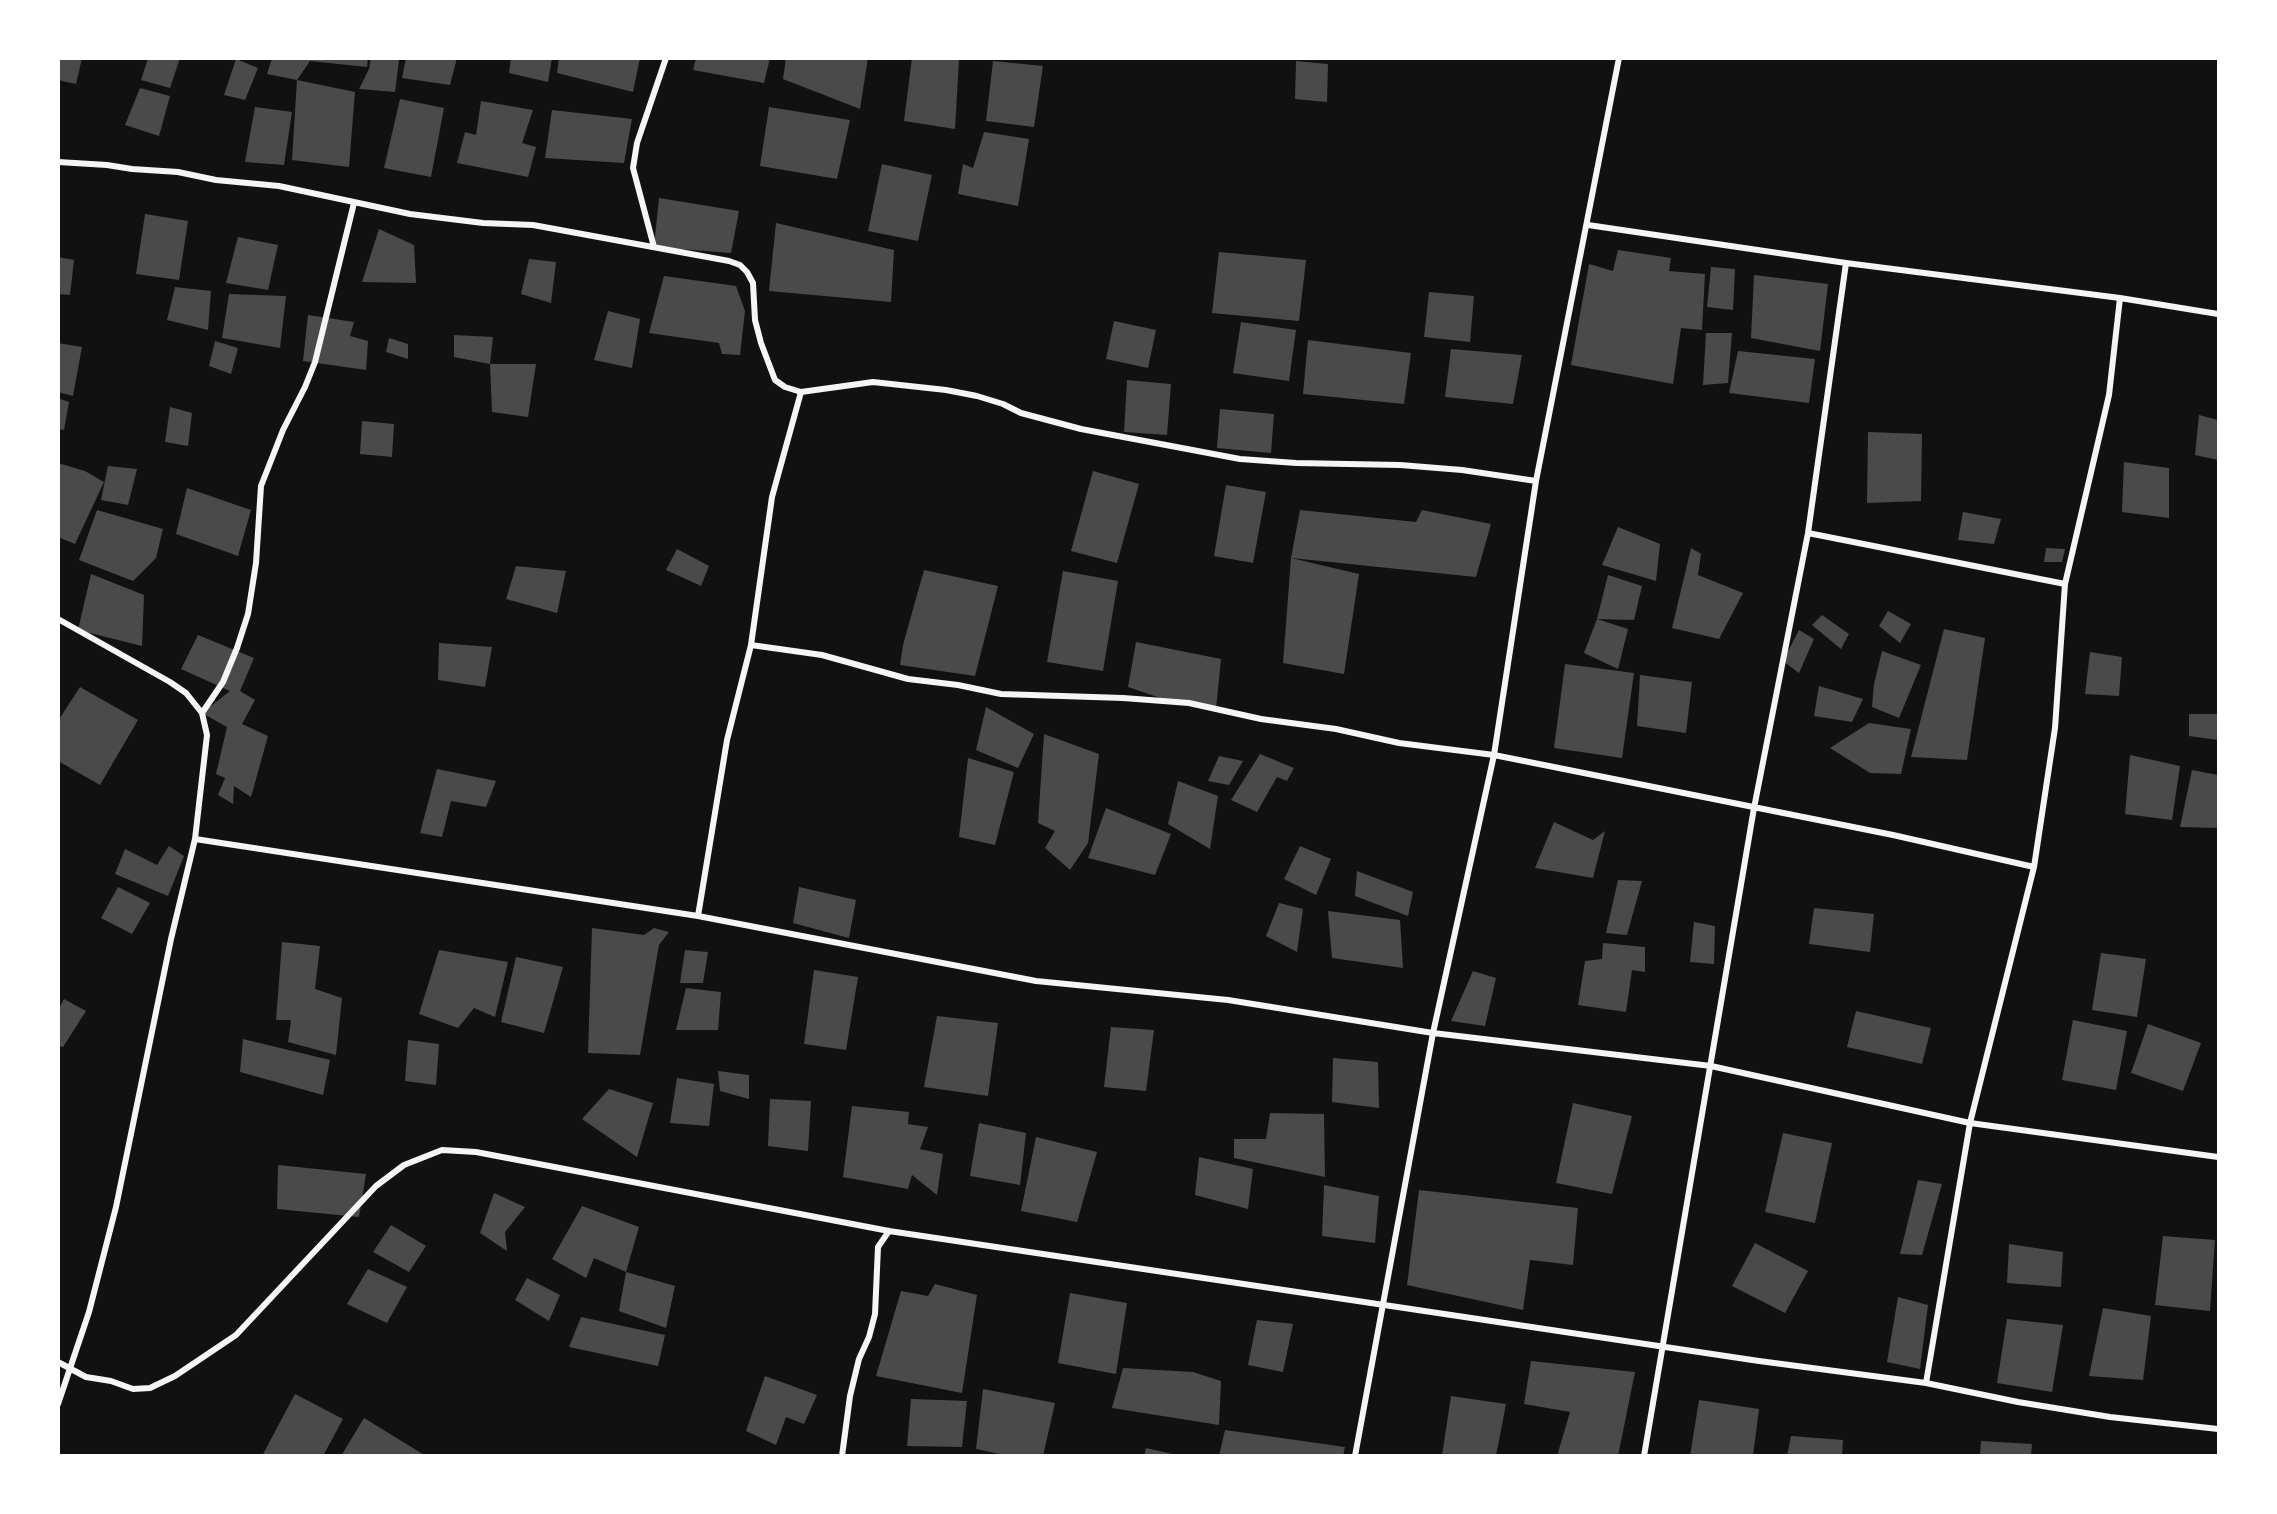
<!DOCTYPE html>
<style>
body{margin:0}
#map{position:relative;width:2277px;height:1514px;overflow:hidden;background:#111;font-family:"Public Sans",sans-serif}
canvas{display:block}
.frame{position:absolute;inset:0;border:60px solid #fff;pointer-events:none}
</style>
<div id="map">
<canvas width="2277" height="1514"></canvas>
<div class="frame"></div>
</div>
<script>
const ctx = document.querySelector('canvas').getContext('2d');
ctx.lineJoin = 'round';
function paint(path, color) {
  ctx.fillStyle = color;
  ctx.fill(path, 'evenodd');
}
function shape(rows) {
  const path = new Path2D();
  for (const r of rows) {
    path.moveTo(r[0], r[1]);
    for (let i = 2; i < r.length; i += 2) path.lineTo(r[i], r[i + 1]);
  }
  return path;
}
function stroke(path, color, width, dash) {
  ctx.strokeStyle = color;
  ctx.lineWidth = width;
  ctx.lineCap = dash ? 'butt' : 'round';
  ctx.setLineDash(dash || []);
  ctx.stroke(path);
}
paint(shape([
 [58,58,82,58,76,84,58,80],
 [148,58,180,58,170,88,141,80],
 [272,58,368,58,367,67,310,61,297,80,267,74],
 [371,58,399,60,395,92,359,89,369,69],
 [406,58,457,58,450,85,402,78],
 [511,58,552,58,548,82,509,73],
 [559,58,640,58,633,92,557,73],
 [696,58,770,58,764,83,693,70],
 [786,58,868,58,860,109,783,79],
 [912,58,959,60,955,129,904,121],
 [236,59,258,68,245,100,224,95],
 [993,61,1043,66,1034,127,986,121],
 [1296,61,1328,64,1327,102,1295,99],
 [297,80,355,92,349,167,292,160],
 [140,88,170,96,159,136,125,125],
 [400,99,444,108,431,177,384,168],
 [481,101,533,110,522,143,536,147,528,177,457,163,465,132,476,135],
 [255,107,292,112,284,165,245,162],
 [769,107,850,120,837,179,760,166],
 [552,110,632,119,624,163,545,158],
 [984,132,1029,139,1018,206,958,194,963,164,973,168],
 [882,164,932,175,918,241,868,231],
 [659,198,739,211,731,253,654,247],
 [145,214,188,221,179,280,136,274],
 [776,223,894,250,891,302,769,291],
 [379,229,414,245,416,283,362,282],
 [238,237,278,245,268,290,226,283],
 [1618,250,1671,258,1669,271,1705,274,1702,330,1681,328,1673,384,1571,365,1589,264,1613,271],
 [1219,252,1306,260,1299,321,1212,313],
 [58,257,74,260,70,295,58,294],
 [529,259,556,262,551,303,521,294],
 [1711,267,1735,269,1733,310,1707,307],
 [1754,275,1828,284,1820,351,1751,338],
 [664,276,736,286,745,311,740,355,722,354,719,343,649,333],
 [175,287,211,291,208,330,167,320],
 [1429,292,1474,296,1470,342,1424,337],
 [229,294,286,296,280,348,222,338],
 [608,311,640,319,632,368,594,360],
 [308,315,354,322,350,336,368,341,366,370,303,361],
 [1114,321,1156,330,1148,368,1106,359],
 [1241,322,1296,330,1289,381,1233,373],
 [1706,333,1732,333,1728,383,1703,385],
 [454,335,493,337,490,364,454,357],
 [389,338,408,344,408,359,386,352],
 [1308,340,1411,353,1404,404,1303,394],
 [215,341,238,348,231,374,209,366],
 [58,343,82,347,73,396,58,392],
 [1451,349,1522,355,1513,404,1445,397],
 [1738,351,1815,359,1809,403,1729,393],
 [490,364,536,364,528,417,492,412],
 [1127,380,1171,384,1167,435,1124,432],
 [58,398,69,402,64,430,58,429],
 [170,407,192,413,188,446,165,442],
 [1220,409,1274,414,1271,453,1217,448],
 [2199,415,2218,420,2218,460,2195,455],
 [362,421,394,424,392,457,360,454],
 [1868,432,1922,434,1921,501,1867,503],
 [2124,462,2169,468,2169,518,2122,512],
 [58,463,85,471,104,482,75,544,58,537],
 [108,466,137,469,128,505,101,500],
 [1093,471,1139,484,1117,563,1071,551],
 [1226,485,1266,492,1253,563,1214,556],
 [187,488,251,510,238,556,176,534],
 [97,510,163,529,156,558,133,581,79,560],
 [1300,510,1416,522,1422,510,1491,524,1476,577,1291,558,1359,574,1344,674,1283,663,1291,558],
 [1963,512,2001,519,1994,544,1958,540],
 [1618,527,1660,544,1656,581,1602,565],
 [1691,548,1701,554,1698,575,1743,593,1719,639,1672,628],
 [2046,548,2065,549,2062,562,2044,562],
 [677,549,709,566,701,586,666,570],
 [516,566,566,571,557,613,506,599],
 [924,570,998,586,975,676,900,665,903,645],
 [1063,571,1118,581,1103,671,1047,662],
 [91,574,144,595,142,646,78,630],
 [1608,575,1642,586,1634,620,1597,619],
 [1888,611,1911,624,1900,643,1879,626],
 [1822,615,1849,634,1841,649,1812,625],
 [1597,619,1628,629,1618,669,1584,653],
 [1944,629,1985,638,1967,760,1911,757],
 [1799,630,1814,639,1799,673,1783,661],
 [198,635,254,658,240,691,255,700,242,724,268,736,251,797,234,786,233,804,218,795,225,778,216,774,227,727,202,713,230,691,181,669],
 [1136,642,1221,659,1216,709,1169,701,1128,687],
 [439,643,492,647,485,687,438,680],
 [1882,651,1921,665,1899,718,1872,707,1874,684],
 [2090,652,2122,657,2119,696,2085,694],
 [1565,664,1634,673,1622,758,1554,748],
 [1640,675,1692,682,1686,733,1637,726],
 [1819,686,1863,699,1852,722,1814,716],
 [80,687,138,720,100,785,58,761,58,721],
 [986,707,1034,734,1018,768,976,750],
 [2189,714,2218,714,2218,740,2189,736],
 [1869,723,1911,729,1901,774,1870,773,1830,748],
 [1044,734,1099,754,1088,843,1070,870,1045,848,1055,831,1038,823],
 [1260,754,1294,768,1287,781,1277,777,1257,812,1231,800],
 [2130,755,2180,766,2172,820,2125,814],
 [1219,756,1243,761,1229,785,1208,781],
 [968,758,1014,772,995,845,959,837],
 [437,769,496,781,486,807,451,801,442,837,420,833],
 [2192,770,2218,775,2218,828,2180,827],
 [1178,781,1218,796,1210,849,1168,824],
 [1106,808,1171,834,1155,875,1088,858],
 [1554,822,1593,840,1605,831,1593,878,1535,868],
 [169,846,184,856,168,896,115,874,125,849,157,865],
 [1300,846,1331,859,1316,895,1284,879],
 [1357,871,1413,892,1408,916,1355,896],
 [1618,880,1642,881,1627,935,1606,933],
 [118,887,150,903,132,934,101,918],
 [799,887,856,900,849,938,793,923],
 [1279,903,1303,909,1297,952,1266,936],
 [1814,908,1874,914,1870,952,1809,944],
 [1328,911,1400,920,1403,968,1332,958],
 [1694,922,1715,926,1714,964,1690,962],
 [592,928,644,935,654,928,669,932,659,945,640,1055,588,1053],
 [282,942,320,946,315,989,342,998,336,1055,288,1042,291,1020,276,1020],
 [1603,943,1645,947,1645,972,1632,970,1626,1012,1578,1005,1585,961,1602,959],
 [439,950,508,962,495,1017,474,1008,458,1028,419,1014],
 [685,950,708,952,703,983,680,983],
 [2101,953,2146,959,2137,1017,2092,1010],
 [516,957,563,967,544,1033,501,1022],
 [814,970,858,977,846,1050,804,1044],
 [1473,971,1496,978,1485,1026,1451,1021],
 [686,988,721,992,718,1030,676,1030],
 [64,999,86,1011,63,1047,58,1046,58,1010],
 [1856,1011,1931,1028,1922,1064,1847,1047],
 [937,1016,998,1023,988,1096,924,1087],
 [2073,1020,2127,1031,2116,1090,2062,1080],
 [2148,1024,2201,1043,2183,1091,2131,1073],
 [1111,1027,1154,1030,1146,1091,1104,1087],
 [243,1039,330,1060,323,1095,240,1072],
 [408,1040,439,1044,436,1085,405,1081],
 [1333,1058,1378,1062,1379,1108,1332,1102],
 [718,1071,749,1075,749,1099,720,1091],
 [677,1078,714,1084,709,1126,670,1123],
 [609,1089,653,1103,637,1157,582,1119],
 [770,1099,811,1101,808,1151,768,1146],
 [1573,1103,1632,1116,1612,1194,1556,1183],
 [852,1106,909,1112,908,1124,928,1127,920,1149,943,1154,937,1195,912,1175,908,1189,843,1177],
 [1270,1113,1324,1114,1325,1177,1234,1158,1234,1139,1266,1139],
 [979,1123,1026,1133,1020,1185,970,1176],
 [1783,1133,1832,1143,1815,1223,1765,1212],
 [1036,1137,1097,1152,1077,1222,1021,1211],
 [1199,1157,1253,1169,1248,1209,1195,1195],
 [278,1165,366,1174,359,1217,277,1209],
 [1918,1180,1942,1184,1922,1255,1900,1254],
 [1324,1185,1379,1196,1375,1243,1322,1236],
 [1419,1190,1578,1208,1573,1265,1530,1260,1523,1310,1407,1285],
 [494,1193,525,1207,505,1232,507,1251,480,1233],
 [582,1206,639,1227,626,1272,594,1258,586,1278,552,1259],
 [391,1225,426,1246,409,1272,373,1252],
 [2163,1236,2215,1240,2210,1311,2155,1305],
 [1755,1243,1808,1271,1785,1313,1732,1286],
 [2009,1244,2063,1252,2061,1287,2007,1283],
 [368,1269,407,1287,387,1323,347,1304],
 [626,1272,675,1286,666,1328,619,1311],
 [527,1278,560,1295,549,1321,515,1300],
 [935,1284,977,1295,962,1393,876,1376,901,1291,928,1296],
 [1070,1293,1127,1303,1116,1374,1058,1363],
 [1898,1297,1928,1305,1920,1369,1887,1362],
 [2103,1308,2151,1316,2143,1380,2089,1376],
 [581,1317,665,1335,658,1366,569,1347],
 [2007,1319,2063,1325,2052,1392,1997,1383],
 [1257,1320,1293,1324,1283,1372,1248,1365],
 [1531,1361,1635,1372,1618,1456,1557,1456,1570,1412,1524,1404],
 [1123,1368,1193,1372,1221,1381,1219,1425,1112,1408],
 [765,1376,817,1395,804,1424,786,1417,776,1445,746,1431],
 [983,1389,1055,1403,1043,1456,1009,1456,976,1449],
 [295,1394,343,1419,323,1456,262,1456],
 [1451,1396,1506,1404,1496,1456,1442,1456],
 [911,1399,967,1401,962,1447,907,1446],
 [1699,1400,1759,1409,1753,1456,1690,1456],
 [364,1418,426,1456,341,1456],
 [1225,1430,1345,1447,1343,1456,1219,1456],
 [1791,1436,1843,1440,1842,1456,1787,1456],
 [1981,1441,2032,1444,2031,1456,1980,1456],
 [1146,1448,1177,1455,1177,1456,1144,1456]
]), '#4a4a4a');
stroke(shape([
 [58,162,107,165,132,169,178,172,216,180,279,186,410,214,483,223,533,225,729,261,740,265,747,272,753,283,755,320,761,343,775,380,785,387,801,392,873,382,946,390,977,396,1003,404,1021,413,1081,429,1240,459,1296,463,1400,465,1462,470,1536,481],
 [1588,225,1846,263,2120,298,2218,314],
 [654,247,633,168,637,143,666,58],
 [1808,533,2065,584],
 [58,619,170,682,186,693,202,713,207,735,195,839,171,939,116,1207,89,1312,58,1404],
 [751,645,822,655,908,679,958,685,1001,694,1123,698,1189,703,1261,719,1336,729,1399,743,1494,755,1893,835,2034,867],
 [202,713,223,682,237,648,248,614,256,563,261,486,283,430,305,387,315,362,354,203],
 [195,839,698,916,1036,981,1228,1000,1433,1033,1711,1066,1970,1123,2218,1157],
 [698,916,727,740,751,645,772,497,801,392],
 [58,1362,86,1377,111,1381,133,1389,150,1388,175,1376,236,1335,376,1186,404,1165,442,1150,476,1152,889,1231,1759,1361,1926,1383,2018,1402,2110,1417,2218,1429],
 [1926,1383,1970,1123,2034,867,2055,728,2065,584,2109,395,2120,298],
 [842,1456,850,1396,859,1359,869,1337,875,1314,878,1247,889,1231],
 [1355,1456,1433,1033,1494,755,1536,481,1619,58],
 [1644,1456,1754,808,1808,533,1846,263]
]), '#f5f5f5', 6);
</script>
